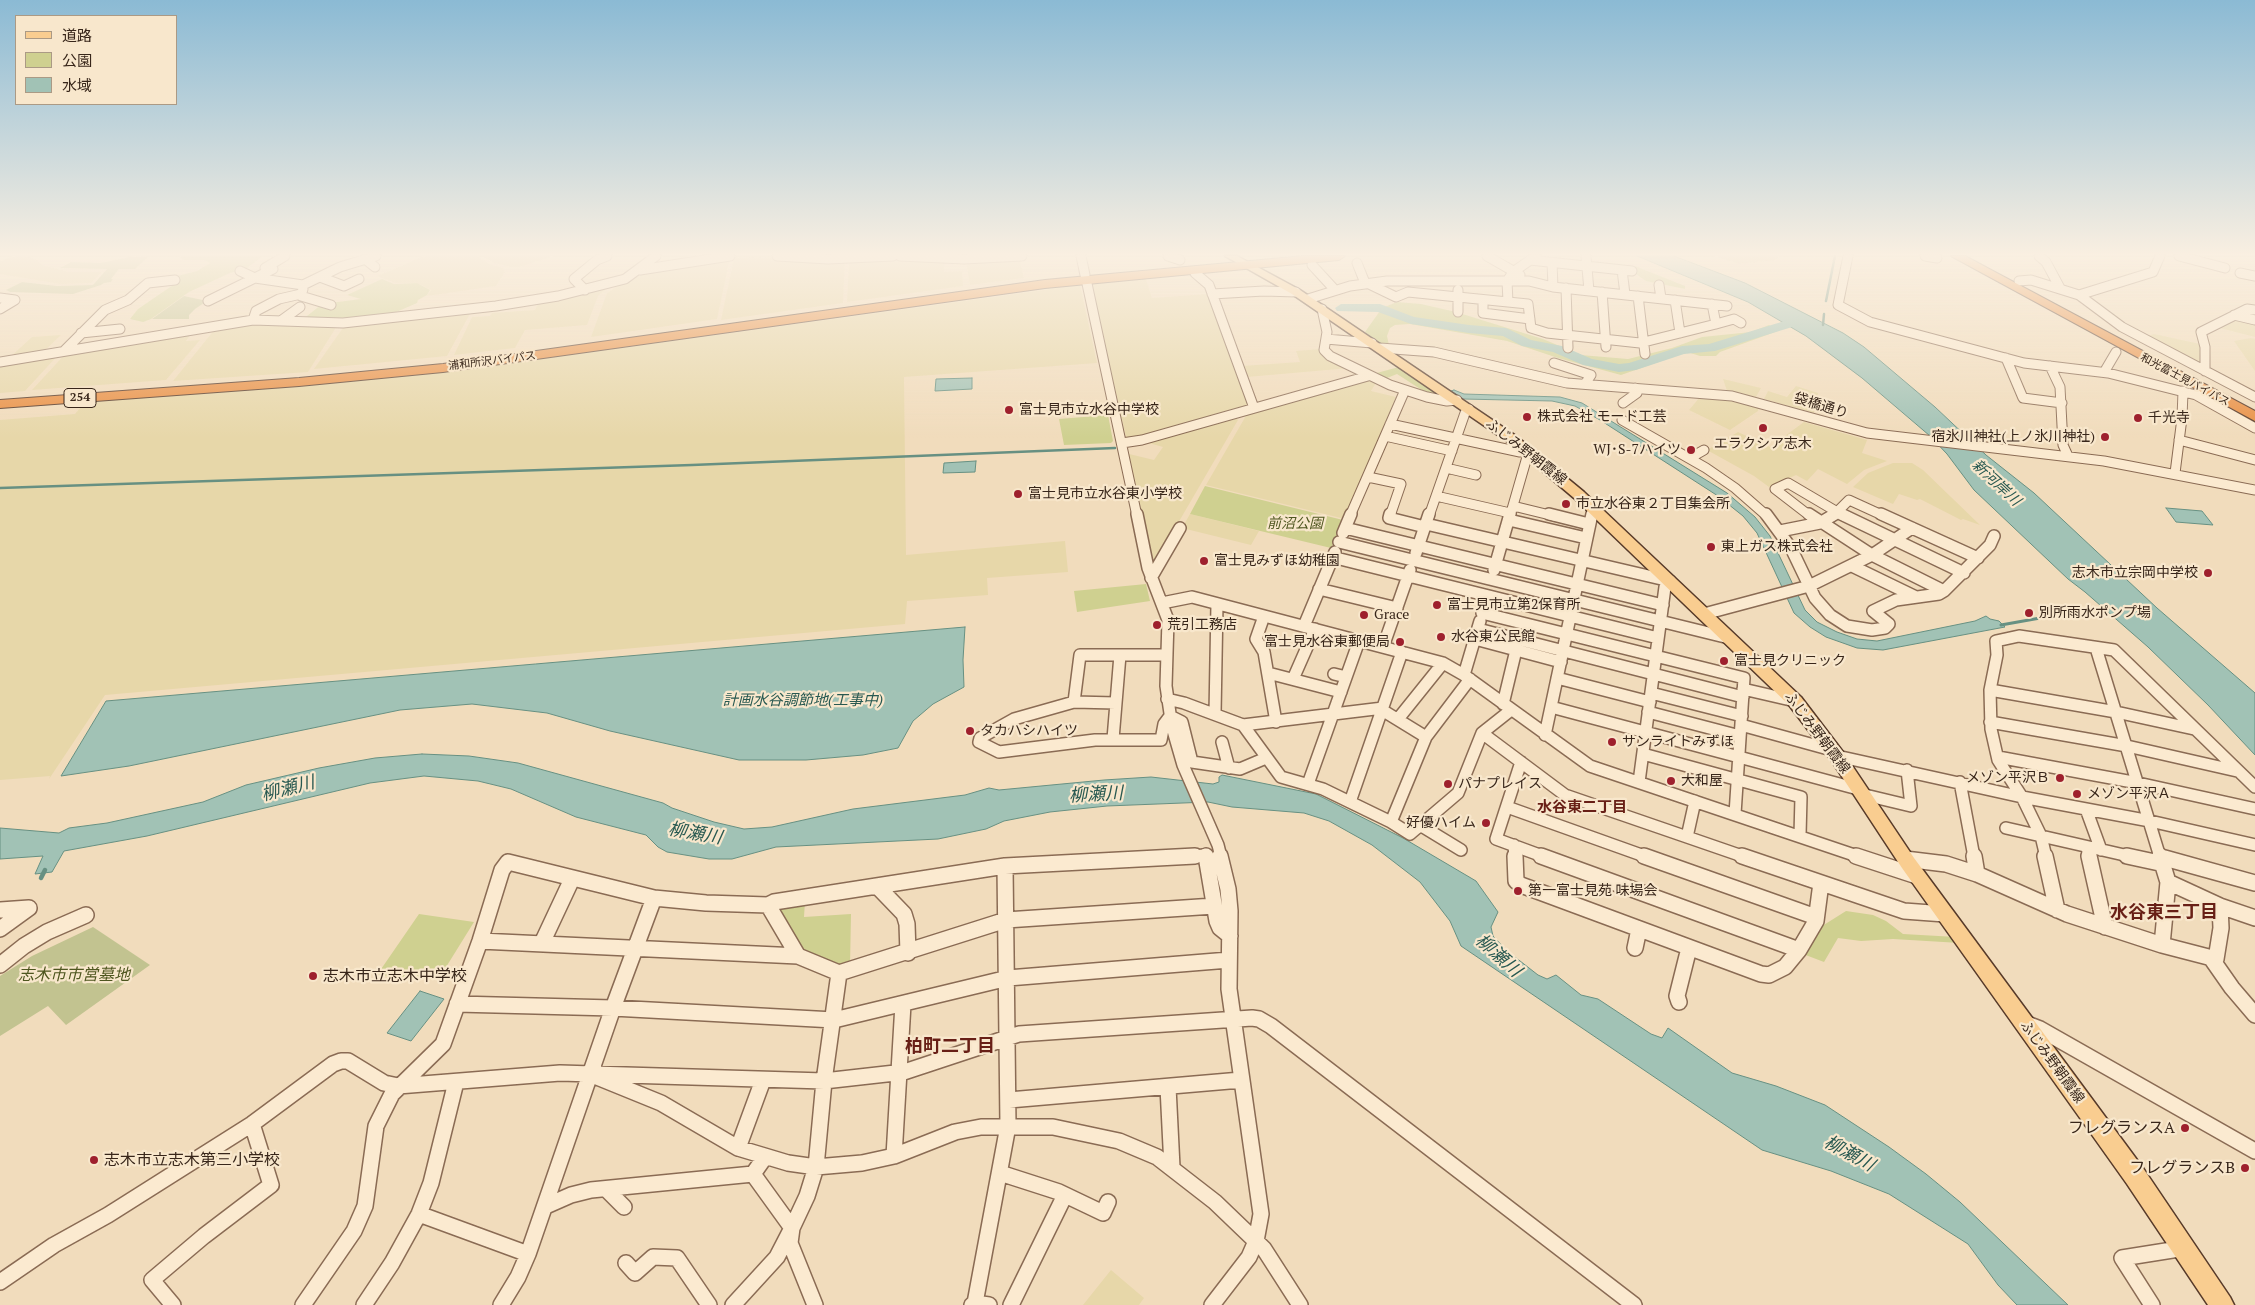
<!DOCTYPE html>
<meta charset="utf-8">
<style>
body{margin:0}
#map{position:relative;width:2255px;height:1305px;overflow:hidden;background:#f1dcbc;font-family:"PT Serif","Noto Sans JP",serif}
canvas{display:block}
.legend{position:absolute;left:15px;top:15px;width:162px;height:90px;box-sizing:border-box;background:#f8e7cc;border:1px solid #ab9a85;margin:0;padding:6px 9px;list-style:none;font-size:15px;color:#38261a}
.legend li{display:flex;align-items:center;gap:10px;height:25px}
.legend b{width:25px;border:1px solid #ab9a85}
</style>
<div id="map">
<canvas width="2255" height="1305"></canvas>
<ul class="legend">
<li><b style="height:6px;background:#f9cd90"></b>道路</li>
<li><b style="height:14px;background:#cfd090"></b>公園</li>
<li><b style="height:14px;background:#a1c2b5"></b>水域</li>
</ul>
</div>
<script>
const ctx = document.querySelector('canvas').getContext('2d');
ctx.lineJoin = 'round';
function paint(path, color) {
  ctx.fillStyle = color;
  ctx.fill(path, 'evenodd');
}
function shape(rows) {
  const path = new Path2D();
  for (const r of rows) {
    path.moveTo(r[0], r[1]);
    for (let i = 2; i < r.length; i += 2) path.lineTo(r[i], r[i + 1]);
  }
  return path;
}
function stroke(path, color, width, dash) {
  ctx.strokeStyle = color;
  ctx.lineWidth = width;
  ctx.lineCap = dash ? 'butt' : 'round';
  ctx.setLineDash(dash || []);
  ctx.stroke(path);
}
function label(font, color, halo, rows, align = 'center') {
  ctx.font = font + ' "PT Serif","Noto Sans JP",serif';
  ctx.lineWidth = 4.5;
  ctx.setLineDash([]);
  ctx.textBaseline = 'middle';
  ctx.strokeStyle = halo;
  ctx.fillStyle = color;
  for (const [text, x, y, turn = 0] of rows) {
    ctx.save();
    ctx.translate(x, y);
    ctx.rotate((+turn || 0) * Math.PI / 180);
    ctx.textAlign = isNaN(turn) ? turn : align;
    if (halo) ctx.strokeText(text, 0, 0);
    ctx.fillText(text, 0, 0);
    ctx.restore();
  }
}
paint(shape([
 [15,256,26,256,38,261,42,265,69,272,102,272,91,283,60,284,0,274,0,261],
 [425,256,477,256,489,264,503,268,505,272,496,286,427,296,431,290,417,283,395,283,377,276],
 [482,256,553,256,520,267,510,267,494,263],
 [1715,256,1779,256,1775,260,1739,264],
 [751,257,845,260,843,303,721,320,734,258],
 [730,258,717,319,591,337,607,293,627,280,650,272],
 [892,258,961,261,961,263,944,264,944,272,962,271,963,286,847,302,849,260],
 [1019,258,1024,278,970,285,966,260],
 [1146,279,1152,298,1207,294,1249,406,1131,438,1126,437,1091,284],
 [1080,285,1097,363,904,377,906,555,1065,541,1068,572,987,578,988,595,907,601,905,624,105,695,49,779,50,776,0,780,0,420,75,414,85,402,306,386,447,372],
 [607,288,598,296,587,325,525,330,515,348,454,355,472,317,490,316,492,313,535,310,539,302],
 [472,310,447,356,314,369,345,325],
 [2236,317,2255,321,2255,337,2216,327],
 [246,324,337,326,308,372,173,381,215,329],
 [192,332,186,341,200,340,166,380,32,390,67,352],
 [2154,334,2200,344,2200,366,2145,337],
 [61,335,41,354,9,358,32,337],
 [2251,338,2255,339,2255,371,2234,341],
 [1321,349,1350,368,1247,377,1242,366,1300,362,1296,351],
 [59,354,25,391,0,393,0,364],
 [1723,379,1761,388,1756,397,1727,391],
 [1369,380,1376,383,1371,391,1396,397,1345,519,1206,485,1247,414],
 [1796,386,1818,393,1814,413,1764,399,1768,391,1787,397],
 [1700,397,1745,403,1759,407,1758,411,1730,430,1689,410],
 [1236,418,1238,420,1156,561,1152,559,1129,454,1154,460,1163,447,1149,443],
 [1804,422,1867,440,1862,453,1887,461,1864,470,1847,484,1818,469,1807,481,1796,475,1769,487,1754,476,1707,450,1738,432,1770,447],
 [1893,463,1912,463,1923,470,1980,525,1963,519,1961,520,1920,499,1917,500,1899,494,1893,504,1853,487,1868,473],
 [1190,514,1259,531,1251,545,1182,528],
 [1111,1270,1144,1298,1139,1305,1083,1305]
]), '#e7d7a9');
paint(shape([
 [181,256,263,256,247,268,230,273,189,292,151,319,143,322,130,319,138,309,173,285,175,282,173,277,197,271,210,263,204,260,184,260,180,257],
 [1635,266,1685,286,1685,289,1646,281,1630,270],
 [382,279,394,284,417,283,430,290,427,295,418,300,417,303,385,317,302,320,322,304,361,299,347,295],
 [1397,302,1421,304,1456,312,1543,339,1581,355,1628,359,1672,348,1702,337,1751,332,1769,325,1778,331,1720,352,1716,356,1700,356,1687,352,1621,375,1558,358,1507,341,1410,324,1395,325,1390,328,1387,336,1389,345,1381,344,1365,332,1382,308],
 [1399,367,1442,397,1428,394,1397,374,1382,380,1369,375],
 [1108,415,1113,441,1111,443,1064,445,1059,419],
 [1205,486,1343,520,1331,548,1190,514],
 [1146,584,1150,601,1077,612,1074,591],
 [805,901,804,917,851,914,850,966,838,968,806,954,776,910],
 [1846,911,1873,915,1886,921,1903,934,1956,937,1960,943,1893,939,1861,941,1838,938,1824,962,1803,954,1819,928],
 [419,914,474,922,438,980,377,975]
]), '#cfd090');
paint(shape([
 [149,256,135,269,119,269,111,279,113,279,111,282,104,283,101,285,73,294,10,292,6,290,22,282,57,286,93,285,107,269,60,268,71,262,100,263,131,257],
 [184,296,207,301,195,309,189,315,189,319,152,319],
 [93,927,150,965,66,1025,48,1006,0,1036,0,976,32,956]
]), '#c2c390');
const water = shape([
 [1637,256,1674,256,1745,283,1843,333,1864,347,1935,407,1986,455,2034,493,2157,608,2255,693,2255,755,2208,705,2148,647,2085,592,2068,579,1974,490,1947,454,1930,436,1862,378,1806,336,1748,302,1637,256],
 [972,378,972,389,935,391,936,379,972,378],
 [1454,390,1464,394,1560,397,1582,403,1727,493,1755,517,1770,536,1805,610,1817,622,1837,632,1857,639,1877,641,1975,621,1986,616,1990,619,1999,621,2005,627,1883,650,1857,648,1826,637,1810,627,1794,613,1757,533,1743,516,1718,496,1600,420,1575,406,1552,401,1463,399,1451,391,1454,390],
 [976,461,975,472,943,473,944,463,976,461],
 [2166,508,2202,511,2213,525,2176,522,2166,508],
 [965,627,963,660,964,687,933,704,913,721,898,748,863,755,806,760,739,760,610,731,547,713,472,704,400,710,129,766,61,776,106,701,965,627],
 [422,754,469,756,518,763,663,803,672,808,714,822,744,829,772,827,853,809,965,795,989,788,999,790,1104,780,1151,777,1213,784,1219,782,1219,777,1222,775,1316,794,1403,838,1476,881,1498,912,1491,927,1493,936,1506,950,1538,975,1547,979,1556,975,1581,995,1598,999,1651,1034,1662,1038,1668,1028,1732,1073,1776,1086,1825,1105,1889,1147,1926,1174,1960,1202,2068,1305,2017,1305,1998,1285,1968,1244,1889,1194,1831,1171,1762,1150,1461,946,1450,921,1420,882,1372,845,1329,821,1304,813,1232,807,1208,802,1107,806,1050,812,1004,821,986,829,938,839,776,847,732,859,709,859,667,852,658,847,646,835,576,817,511,789,478,781,424,776,370,783,147,836,64,851,52,872,35,874,43,856,0,859,0,828,59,833,69,828,107,823,203,802,246,785,319,768,375,758,422,754],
 [420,991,444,999,411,1041,387,1033,420,991]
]);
paint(water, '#a1c2b5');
stroke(water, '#679082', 1);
stroke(shape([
 [1826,301,1835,256],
 [1823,325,1824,314],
 [0,488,692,465,1115,448]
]), '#679082', 2.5);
stroke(shape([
 [2087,610,2109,608],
 [2001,625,2068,613]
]), '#679082', 3);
stroke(shape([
 [41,878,45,870]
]), '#679082', 4.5);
paint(shape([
 [1341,304,1380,304,1414,317,1469,325,1506,328,1531,340,1562,346,1592,359,1619,364,1629,363,1682,346,1709,344,1801,316,1807,320,1805,323,1715,351,1684,354,1636,370,1619,372,1583,365,1553,352,1522,346,1503,336,1469,333,1411,324,1378,312,1337,311,1335,308,1341,304]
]), '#a1c2b5');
const minorFar2 = shape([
 [777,256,828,259,893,256],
 [900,256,964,259,1022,256],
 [1081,256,1085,275],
 [1168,256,1180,260],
 [1487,256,1520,275],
 [1586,256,1589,291],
 [1848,256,1838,305,1870,322,2024,363,2108,373],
 [1925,256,1937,258],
 [2039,256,2046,262,2060,288],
 [2179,256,2225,268],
 [365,259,375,267],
 [1530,260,1632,271],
 [1552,262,1553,287],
 [1357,263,1365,283],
 [1312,265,1335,290],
 [265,268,285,256],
 [640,270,730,256],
 [1622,270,1625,294],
 [240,271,255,278,303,285,340,267,376,256],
 [1195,273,1209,285,1254,408],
 [2240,273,2255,276],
 [320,277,344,286,359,279],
 [1086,279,1137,516],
 [2019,281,2031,280,2079,295,2122,327,2255,397],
 [1367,283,1396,297,1408,292,1528,304,1531,328,1547,333,1640,343,1716,324,1712,304],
 [1659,285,1661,298],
 [1566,288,1568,348],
 [303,289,301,296,331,305],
 [585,290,574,279,597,260,607,256],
 [1458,290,1458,312],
 [1602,292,1606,347],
 [1212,294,1264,291,1296,292],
 [2079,295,2153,272,2160,256],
 [1638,296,1645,354],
 [0,298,15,300,0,309],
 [1308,299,1350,286,1387,281,1529,281,1553,287,1727,306],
 [1483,300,1483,313,1530,319],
 [1675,300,1680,333],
 [208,301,273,269,265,268],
 [1508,302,1507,281,1513,272,1536,256],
 [1322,309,1327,332,1324,350,1330,356,1390,385,1427,397,1447,401,1457,400],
 [2234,315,2255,320],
 [253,320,256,311,279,299,301,294],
 [282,320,300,307],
 [1716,324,1734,319,1741,323],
 [81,333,120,329],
 [1326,339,1372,343],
 [1380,348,1434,352,1567,383,1732,396,1867,433,2104,461,2255,490],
 [64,351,105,310,128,300,148,283,175,280],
 [2116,352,2106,369,2108,373,2196,395,2207,391],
 [2006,358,2023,398,2062,403],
 [0,362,253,320,343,323,496,306,558,296,625,279,656,256],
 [1554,363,1591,375,1585,384],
 [2050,366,2060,387,2063,445,2068,456],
 [2205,371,2205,347,2201,332,2247,309,2255,310],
 [2196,395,2255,428],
 [1623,403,1637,393,1635,388],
 [1622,420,1706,468,1735,488,1767,516],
 [1390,424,1520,452,1528,452],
 [1385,436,1452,451],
 [2179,440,2255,460],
 [1122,443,1142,440,1368,376],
 [1690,458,1704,450],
 [1446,468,1476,475],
 [2175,473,2182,418,2183,391],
 [1368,477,1401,484,1390,516],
 [1436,496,1510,513],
 [1513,506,1554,516],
 [1350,516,1405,390],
 [1429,516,1465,413,1469,409],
 [1510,516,1527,457,1531,454],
 [1592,516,1596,510],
 [1810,516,1775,489,1788,483,1844,516],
 [1833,516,1849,500,1884,516]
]);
const minorFar1 = shape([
 [1137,514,1148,568,1168,620,1166,686,1172,727,1183,765,1218,845,1221,857],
 [1390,514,1389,518,1425,527],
 [1549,514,1589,524],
 [1766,514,1791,548,1815,598,1830,615,1847,626,1872,630,1885,628,1889,624,1873,611,1896,600,1939,594,1944,591,1990,545,1994,536],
 [1809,514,1872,555,1944,591],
 [1841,514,1964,573],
 [1881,514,1978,558],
 [1509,520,1586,538],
 [1426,524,1670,581,1665,587,1639,782],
 [1345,528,1663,605],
 [1780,531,1820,523,1835,514],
 [1343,533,1351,514],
 [1339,542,1729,638],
 [1416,553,1429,514],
 [1332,557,1658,638],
 [1852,566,1916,597],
 [1494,570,1510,514],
 [1151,578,1180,528],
 [1319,589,1397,608],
 [1162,603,1192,597,1443,663,1464,675,1590,766,1860,857],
 [1482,613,1744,678,1735,814],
 [1704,614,1809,586,1872,555,1912,528],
 [1264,616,1256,639,1264,652,1276,722],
 [1304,626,1335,552],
 [1478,629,1743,697],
 [1475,639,1561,662],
 [1383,647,1410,570],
 [2096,648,2160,857],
 [1268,673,1341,692],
 [1334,674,1346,677],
 [1464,675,1480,621],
 [1557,678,1650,702],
 [1293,679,1315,629],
 [1743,689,1795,701],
 [1990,690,2116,712,2194,729],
 [1651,693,1742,716],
 [1167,699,1184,703,1243,725,1383,708],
 [1074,702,1080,655,1167,655],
 [1116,703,1074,702,1014,719,980,738,979,742,999,752,1095,740,1161,740,1164,724,1170,716,1182,722,1192,762,1240,769,1266,758],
 [1503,704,1516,650],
 [1551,707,1739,757],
 [1382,710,1426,737],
 [1648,712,1740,736],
 [1215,714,1217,604],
 [1398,719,1443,663],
 [1990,722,2127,746,2237,771],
 [1243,725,1281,777,1323,789,1391,822,1410,834,1458,793,1482,733,1511,710],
 [1741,725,1832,750],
 [1482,733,1565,795,1687,837],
 [1545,735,1592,514],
 [1113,739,1120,655],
 [1222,742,1229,768],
 [1643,754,1801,797,1800,835],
 [1837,756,2022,797,2150,821,2255,845],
 [1739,757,1858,789],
 [1998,757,2138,783,2255,809],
 [1521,762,1496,839,1545,857],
 [1960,782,1974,857],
 [1308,784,1359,641],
 [1861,794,1911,806,1907,770],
 [1695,801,1687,837,1745,857],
 [1350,802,1402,652],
 [1507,807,1647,857],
 [2086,809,2101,850],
 [1391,822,1426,737,1470,679],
 [1420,825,1461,850],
 [2006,828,2133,857],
 [1514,845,1515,857],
 [2087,847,2089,857],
 [1172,857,1206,855,1206,857],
 [2046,857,2041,836,2022,797,1998,760,1991,729,1990,690,1997,655,1996,641,2019,636,2114,650,2255,787]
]);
const minor = shape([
 [1206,856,1217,921,1220,928,1230,936],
 [1515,856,1516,881,1521,885,1761,974,1769,975,1785,967,1799,950,1816,921,1821,883],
 [1541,856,1799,950],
 [1644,856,1816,917],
 [1742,856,1904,911,1945,914],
 [1856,856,1917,876],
 [1974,856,1977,874],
 [2045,856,2057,910],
 [2089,856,2105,927],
 [2127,856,2164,864],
 [2160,856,2168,882,2162,945],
 [2161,857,2255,883],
 [1905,859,1946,864,1977,874,2067,914,2162,945,2216,959,2221,928,2220,906],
 [2168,882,2220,906,2255,918],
 [877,886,904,914,907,924,908,953],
 [768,905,798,956],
 [0,910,29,908,0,929],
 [480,941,798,956,839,973,1006,920,1214,906],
 [542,943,572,879],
 [1635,948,1639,929],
 [2211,958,2232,988,2255,1015],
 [0,965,24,946,47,932,86,915],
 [1679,1002,1677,996,1689,948],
 [457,1004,613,1008,834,1020,1008,978,1229,960],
 [2027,1024,2040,1029,2255,1151],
 [597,1077,661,1103,738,1148,788,1163,816,1167,862,1163,894,1156,955,1132,981,1127,1053,1127,1119,1141,1157,1157,1215,1202,1264,1249,1300,1305],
 [1168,1087,1172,1167],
 [1009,1100,1241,1080],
 [738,1148,763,1080],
 [894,1156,903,1004],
 [1000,1173,1059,1192,1103,1213,1108,1202],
 [606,1189,624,1207],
 [546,1206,571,1195,591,1190,753,1174,765,1157],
 [419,1214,528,1254],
 [626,1263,635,1273,653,1257,677,1258,709,1305],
 [0,1282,54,1245,108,1215,252,1124,333,1064,341,1061,348,1061,384,1083,398,1086,560,1073,824,1081,904,1072,1019,1034,1252,1018,1259,1019,1271,1026,1634,1305],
 [975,1303,989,1305],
 [173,1305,152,1280,204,1236,271,1185,252,1124],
 [303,1305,354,1231,365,1206,376,1126,392,1094,443,1044,480,941,502,870,508,862,654,898,706,903,768,905,774,902,1005,866,1195,856],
 [364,1305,392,1263,419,1214,431,1183,456,1082],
 [501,1305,518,1277,528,1254,613,1008,654,898],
 [733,1305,777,1257,792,1228,753,1174],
 [815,1305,790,1243,792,1228,807,1196,816,1167,824,1081,839,973],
 [972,1305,975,1303,1008,1126,1005,866],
 [1011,1305,1065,1195],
 [1212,1305,1249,1257,1256,1241,1261,1214,1229,989,1230,911,1228,889,1220,856],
 [2152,1305,2122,1258,2185,1248]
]);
const major = shape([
 [1225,256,1237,256,1300,290,1516,436,1584,492,1801,697,1843,752,1914,858,2143,1168,2230,1297,2234,1305,2208,1305,2127,1184,1902,868,1831,760,1789,705,1574,498,1508,442,1292,294,1225,256]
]);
const highway = shape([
 [1304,256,1345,256,1339,260,1045,288,443,372,299,386,0,408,0,400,299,378,443,364,1045,280,1304,256],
 [1951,256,1965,256,2255,411,2255,421,1951,256]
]);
stroke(minorFar2, '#8a6b54', 11);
stroke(minorFar1, '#8a6b54', 14);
stroke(minor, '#8a6b54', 18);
stroke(major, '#573a29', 3);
stroke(highway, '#573a29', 2);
stroke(minorFar2, '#fbead0', 9);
stroke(minorFar1, '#fbead0', 11);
stroke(minor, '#fbead0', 15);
paint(major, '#f9cd90');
paint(highway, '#e99045');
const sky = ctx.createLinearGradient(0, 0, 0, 438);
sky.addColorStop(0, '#8bbad4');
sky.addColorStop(0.58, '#f9efe1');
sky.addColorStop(1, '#f9efe100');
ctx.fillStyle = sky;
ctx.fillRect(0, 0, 2255, 438);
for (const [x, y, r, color] of [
 [1009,410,5,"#9e202d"],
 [1527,417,5,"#9e202d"],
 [2138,418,5,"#9e202d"],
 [1763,428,5,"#9e202d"],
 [2105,437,5,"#9e202d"],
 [1691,450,5,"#9e202d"],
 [1018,494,5,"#9e202d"],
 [1566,504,5,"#9e202d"],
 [1711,547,5,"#9e202d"],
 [1204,561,5,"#9e202d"],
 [2208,573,5,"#9e202d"],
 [1437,605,5,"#9e202d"],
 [2029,613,5,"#9e202d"],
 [1364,615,5,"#9e202d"],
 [1157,625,5,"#9e202d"],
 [1441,637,5,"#9e202d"],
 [1400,642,5,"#9e202d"],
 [1724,661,5,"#9e202d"],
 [970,731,5,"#9e202d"],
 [1612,742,5,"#9e202d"],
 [2060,778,5,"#9e202d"],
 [1671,781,5,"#9e202d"],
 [1448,784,5,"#9e202d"],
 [2077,794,5,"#9e202d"],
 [1486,823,5,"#9e202d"],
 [1518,891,5,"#9e202d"],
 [313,976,5,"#9e202d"],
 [2185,1128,5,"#9e202d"],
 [94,1160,5,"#9e202d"],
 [2245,1168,5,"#9e202d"]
]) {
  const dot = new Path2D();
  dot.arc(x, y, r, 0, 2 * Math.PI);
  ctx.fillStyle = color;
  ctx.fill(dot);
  stroke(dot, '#f8e7cc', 2);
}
label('11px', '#38261a', '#f8e7cc', [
 ["浦和所沢バイパス",492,361,-7],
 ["和光富士見バイパス",2185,380,28]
]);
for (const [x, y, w] of [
 [80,398,32]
]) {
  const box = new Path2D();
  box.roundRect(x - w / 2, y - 9.5, w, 19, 4);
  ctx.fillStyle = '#f8e7cc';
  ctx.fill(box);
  stroke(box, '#38261a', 1);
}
label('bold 12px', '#38261a', null, [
 ["254",80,398]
]);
label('14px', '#38261a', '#f8e7cc', [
 ["袋橋通り",1821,406,17],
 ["ふじみ野朝霞線",1526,452,38],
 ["ふじみ野朝霞線",1817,733,53],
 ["ふじみ野朝霞線",2052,1062,54]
]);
label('14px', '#38261a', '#f8e7cc', [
 ["富士見市立水谷中学校",1019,410],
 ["株式会社 モード工芸",1537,417],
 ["千光寺",2148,418],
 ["宿氷川神社(上ノ氷川神社)",2095,437,"right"],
 ["エラクシア志木",1763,444,"center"],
 ["WJ･S-7ハイツ",1681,450,"right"],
 ["富士見市立水谷東小学校",1028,494],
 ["市立水谷東２丁目集会所",1576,504],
 ["東上ガス株式会社",1721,547],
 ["富士見みずほ幼稚園",1214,561],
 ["志木市立宗岡中学校",2198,573,"right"],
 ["富士見市立第2保育所",1447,605],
 ["別所雨水ポンプ場",2039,613],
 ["Grace",1374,615],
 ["荒引工務店",1167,625],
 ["水谷東公民館",1451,637],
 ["富士見水谷東郵便局",1390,642,"right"],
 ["富士見クリニック",1734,661],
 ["タカハシハイツ",980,731],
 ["サンライトみずほ",1622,742],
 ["メゾン平沢Ｂ",2050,778,"right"],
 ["大和屋",1681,781],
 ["パナプレイス",1458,784],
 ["メゾン平沢Ａ",2087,794],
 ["好優ハイム",1476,823,"right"],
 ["第一富士見苑 味場会",1528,891]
], 'left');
label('italic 14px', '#4e561f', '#f8e7cc', [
 ["前沼公園",1295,524]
]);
label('italic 15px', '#285951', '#f8e7cc', [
 ["新河岸川",1996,483,43],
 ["計画水谷調節地(工事中)",803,701]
]);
label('bold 15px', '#681f16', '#f8e7cc', [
 ["水谷東二丁目",1582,808]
]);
label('italic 16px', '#4e561f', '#f8e7cc', [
 ["志木市市営墓地",74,975]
]);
label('16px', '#38261a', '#f8e7cc', [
 ["志木市立志木中学校",323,976],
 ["フレグランスA",2175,1128,"right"],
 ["志木市立志木第三小学校",104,1160],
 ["フレグランスB",2235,1168,"right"]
], 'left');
label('italic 18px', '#285951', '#f8e7cc', [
 ["柳瀬川",288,789,-14],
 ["柳瀬川",1096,795,-3],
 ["柳瀬川",695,834,10],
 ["柳瀬川",1498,956,42],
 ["柳瀬川",1849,1154,29]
]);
label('bold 18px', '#681f16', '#f8e7cc', [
 ["水谷東三丁目",2164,913],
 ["柏町二丁目",950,1047]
]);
</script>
